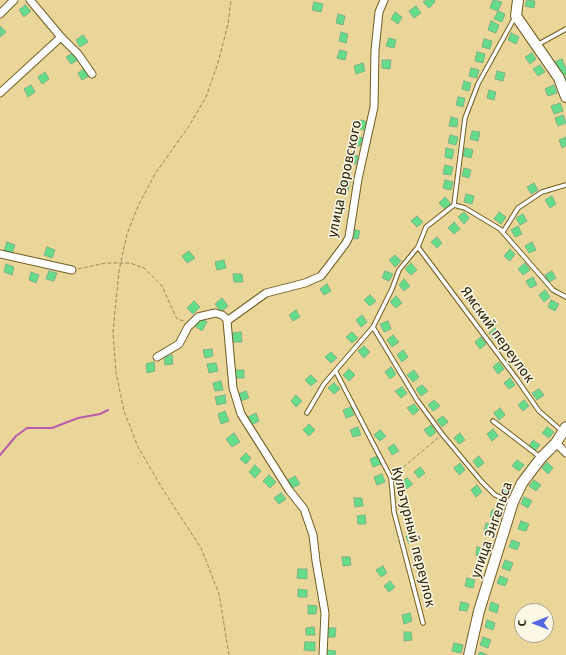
<!DOCTYPE html>
<meta charset="utf-8">
<style>
body{margin:0}
#map{position:relative;width:566px;height:655px;overflow:hidden;background:#ead699;font-family:"Fira Sans",sans-serif}
canvas{display:block}
.north{position:absolute;left:514px;top:603px;width:40px;height:40px;box-sizing:border-box;background:#fdf7e6;border:1px solid #a9a38e;border-radius:50%;rotate:270deg;font-size:11px;font-weight:700;line-height:16px;text-align:center;color:#2c240b}
.north::after{content:'';display:block;margin:auto;width:14px;height:18px;background:#5369df;clip-path:polygon(50% 0,100% 100%,50% 72%,0 100%)}
</style>
<div id="map">
<canvas width="566" height="655"></canvas>
<div class="north">С</div>
</div>
<script>
const ctx = document.querySelector('canvas').getContext('2d');
ctx.lineJoin = 'round';
function shape(rows) {
  const path = new Path2D();
  for (const r of rows) {
    path.moveTo(r[0], r[1]);
    for (let i = 2; i < r.length; i += 2) path.lineTo(r[i], r[i + 1]);
  }
  return path;
}
function stroke(path, color, width, dash) {
  ctx.strokeStyle = color;
  ctx.lineWidth = width;
  ctx.lineCap = dash ? 'butt' : 'round';
  ctx.setLineDash(dash || []);
  ctx.stroke(path);
}
function paint(path, color) {
  ctx.fillStyle = color;
  ctx.fill(path, 'evenodd');
}
function label(font, color, halo, rows, align = 'center') {
  ctx.font = font + ' "Fira Sans",sans-serif';
  ctx.lineWidth = 3;
  ctx.setLineDash([]);
  ctx.textBaseline = 'middle';
  ctx.strokeStyle = halo;
  ctx.fillStyle = color;
  for (const [text, x, y, turn = 0] of rows) {
    ctx.save();
    ctx.translate(x, y);
    ctx.rotate((+turn || 0) * Math.PI / 180);
    ctx.textAlign = isNaN(turn) ? turn : align;
    if (halo) ctx.strokeText(text, 0, 0);
    ctx.fillText(text, 0, 0);
    ctx.restore();
  }
}
stroke(shape([
 [0,455,16,436,27,428,52,428,78,418,100,414,108,410]
]), '#b85aae', 2);
const building = shape([
 [426,0,434,0,435,2,429,8,423,2,426,0],
 [493,0,502,2,498,11,490,8,493,0],
 [527,0,535,1,534,8,525,6,527,0],
 [314,2,323,4,321,12,312,10,314,2],
 [25,5,31,11,24,17,19,10,25,5],
 [416,6,421,13,414,18,409,11,416,6],
 [498,11,505,14,502,22,494,19,498,11],
 [395,12,402,17,398,24,391,19,395,12],
 [338,14,345,16,343,25,336,23,338,14],
 [491,21,499,25,496,33,488,30,491,21],
 [0,26,6,32,0,37,0,26],
 [341,32,348,34,346,43,339,41,341,32],
 [511,33,519,37,516,44,508,40,511,33],
 [83,35,88,42,80,47,76,40,83,35],
 [389,38,396,40,394,48,386,46,389,38],
 [484,39,492,41,490,49,482,47,484,39],
 [340,50,347,52,345,60,337,58,340,50],
 [477,52,485,54,483,63,475,61,477,52],
 [73,53,78,60,71,64,66,57,73,53],
 [532,53,536,59,530,64,525,57,532,53],
 [562,59,566,69,566,91,555,62,562,59],
 [382,60,391,60,390,69,382,68,382,60],
 [363,63,365,71,356,74,354,66,363,63],
 [540,65,545,72,538,76,533,69,540,65],
 [85,68,89,76,82,80,78,73,85,68],
 [471,68,479,70,477,78,469,76,471,68],
 [497,71,505,73,503,81,495,79,497,71],
 [45,72,49,79,42,84,38,77,45,72],
 [464,81,471,83,469,91,462,89,464,81],
 [31,85,35,92,28,97,24,89,31,85],
 [554,85,557,93,548,96,545,89,554,85],
 [489,90,496,92,494,100,487,98,489,90],
 [458,97,465,98,463,107,456,105,458,97],
 [560,103,563,111,554,114,551,106,560,103],
 [563,115,566,123,558,126,555,118,563,115],
 [451,117,458,119,457,127,449,126,451,117],
 [361,120,368,122,366,131,358,128,361,120],
 [472,131,480,132,478,141,470,139,472,131],
 [450,135,458,137,456,145,448,143,450,135],
 [355,136,363,138,360,146,353,144,355,136],
 [566,137,566,146,562,148,559,140,566,137],
 [446,148,454,150,452,159,445,157,446,148],
 [465,148,473,150,471,158,463,156,465,148],
 [351,154,358,156,356,164,349,162,351,154],
 [445,165,453,167,451,175,443,174,445,165],
 [464,168,471,170,469,178,462,176,464,168],
 [341,180,350,182,348,191,339,190,341,180],
 [445,180,453,182,451,190,443,188,445,180],
 [534,183,538,190,531,194,527,187,534,183],
 [466,194,474,196,472,204,464,202,466,194],
 [552,196,556,204,550,208,545,200,552,196],
 [445,197,451,204,445,209,439,203,445,197],
 [336,201,344,203,342,212,334,210,336,201],
 [464,212,469,218,464,224,458,217,464,212],
 [499,212,506,217,501,224,494,219,499,212],
 [523,214,527,221,520,225,516,218,523,214],
 [417,216,423,222,417,227,411,221,417,216],
 [454,222,460,229,454,234,448,228,454,222],
 [518,226,522,234,515,237,511,230,518,226],
 [352,229,360,231,358,239,350,238,352,229],
 [437,237,442,243,437,248,431,242,437,237],
 [7,242,15,245,12,253,4,250,7,242],
 [532,242,536,250,529,253,525,246,532,242],
 [47,247,55,250,52,258,44,255,47,247],
 [510,249,515,254,510,261,504,256,510,249],
 [189,251,195,258,187,263,182,256,189,251],
 [395,255,401,261,395,267,389,260,395,255],
 [224,260,226,268,217,270,215,262,224,260],
 [411,263,417,270,411,275,405,269,411,263],
 [525,263,530,270,523,275,518,269,525,263],
 [6,264,14,267,12,275,4,272,6,264],
 [49,271,57,273,54,281,46,279,49,271],
 [385,271,393,274,389,281,382,278,385,271],
 [552,271,556,278,549,282,545,275,552,271],
 [31,272,39,275,36,283,29,280,31,272],
 [233,274,242,274,243,282,234,282,233,274],
 [533,277,537,285,530,288,526,281,533,277],
 [404,279,410,286,404,291,399,285,404,279],
 [327,284,331,291,324,295,320,289,327,284],
 [545,290,550,297,544,302,539,295,545,290],
 [370,295,376,301,370,306,364,300,370,295],
 [396,296,402,303,396,308,390,302,396,296],
 [222,298,228,306,221,312,215,304,222,298],
 [551,300,559,304,555,311,548,307,551,300],
 [194,301,200,307,193,314,187,308,194,301],
 [296,310,300,317,293,321,289,315,296,310],
 [362,315,367,322,361,327,356,320,362,315],
 [200,318,207,322,202,331,195,326,200,318],
 [388,321,391,329,384,332,380,324,388,321],
 [495,328,500,335,494,340,489,333,495,328],
 [241,332,242,342,233,342,232,333,241,332],
 [352,332,358,338,352,343,346,337,352,332],
 [393,335,399,342,392,347,387,340,393,335],
 [481,337,486,344,480,349,475,342,481,337],
 [364,346,370,352,364,358,358,351,364,346],
 [212,349,213,356,205,358,203,350,212,349],
 [403,350,408,357,402,362,397,355,403,350],
 [331,352,337,358,331,363,325,357,331,352],
 [172,355,173,364,165,365,164,357,172,355],
 [154,362,155,371,147,373,146,364,154,362],
 [499,362,504,369,498,374,493,367,499,362],
 [216,363,218,371,209,373,207,364,216,363],
 [523,364,528,371,522,376,517,369,523,364],
 [391,367,396,374,390,379,385,372,391,367],
 [349,369,355,375,349,381,343,375,349,369],
 [235,370,244,370,244,378,235,378,235,370],
 [414,370,419,377,413,382,407,375,414,370],
 [311,375,317,381,311,386,305,380,311,375],
 [510,378,515,385,509,389,504,383,510,378],
 [221,381,223,390,215,391,213,383,221,381],
 [334,383,340,389,334,394,328,388,334,383],
 [422,385,428,391,421,396,416,389,422,385],
 [402,387,407,393,401,398,395,391,402,387],
 [539,389,544,395,537,400,532,393,539,389],
 [246,391,249,398,241,401,238,394,246,391],
 [225,395,226,403,217,405,215,397,225,395],
 [296,395,302,401,296,407,291,401,296,395],
 [434,400,440,406,433,411,428,405,434,400],
 [524,400,529,406,523,411,518,405,524,400],
 [414,404,419,410,413,415,407,408,414,404],
 [351,407,354,415,346,418,343,410,351,407],
 [500,408,505,415,499,420,494,413,500,408],
 [225,411,229,421,221,424,218,414,225,411],
 [256,413,259,421,251,425,248,417,256,413],
 [443,416,448,422,442,427,437,420,443,416],
 [309,424,315,430,309,436,303,430,309,424],
 [431,425,436,432,430,437,424,430,431,425],
 [358,427,361,435,353,437,350,430,358,427],
 [547,427,554,432,549,438,542,433,547,427],
 [493,429,498,436,492,441,487,434,493,429],
 [380,430,386,436,380,441,374,435,380,430],
 [234,433,240,442,232,447,226,439,234,433],
 [460,433,465,440,459,444,454,438,460,433],
 [533,440,540,445,535,451,529,446,533,440],
 [394,444,399,451,392,455,388,448,394,444],
 [246,453,251,458,246,464,240,459,246,453],
 [378,456,381,464,373,467,370,459,378,456],
 [479,456,484,463,478,468,473,461,479,456],
 [517,460,524,465,519,471,512,466,517,460],
 [547,462,553,468,548,474,542,468,547,462],
 [460,463,465,470,459,475,454,468,460,463],
 [255,465,261,471,255,478,249,472,255,465],
 [420,467,425,473,419,478,414,472,420,467],
 [382,474,385,482,377,485,374,477,382,474],
 [269,475,276,482,270,488,263,481,269,475],
 [295,476,300,484,292,488,288,480,295,476],
 [407,478,413,484,406,489,401,482,407,478],
 [534,480,541,485,536,491,529,486,534,480],
 [505,484,512,489,507,495,500,490,505,484],
 [477,485,482,492,476,497,471,490,477,485],
 [281,493,286,499,279,504,274,498,281,493],
 [524,497,532,501,528,508,521,504,524,497],
 [354,498,362,498,363,506,355,507,354,498],
 [492,510,500,511,499,519,490,517,492,510],
 [365,515,366,524,358,524,357,516,365,515],
 [521,521,529,524,526,531,518,529,521,521],
 [486,523,494,525,492,533,484,531,486,523],
 [413,533,416,541,409,544,406,536,413,533],
 [512,540,520,543,517,550,509,547,512,540],
 [477,547,486,549,484,557,476,555,477,547],
 [342,557,350,557,351,565,343,566,342,557],
 [505,560,513,563,510,571,502,568,505,560],
 [383,566,387,573,381,577,376,570,383,566],
 [298,569,307,569,307,579,297,578,298,569],
 [500,576,508,579,505,586,497,583,500,576],
 [467,578,475,580,473,588,465,586,467,578],
 [390,581,395,587,389,592,384,586,390,581],
 [298,589,307,590,307,597,298,597,298,589],
 [461,602,469,604,467,611,459,610,461,602],
 [491,602,499,605,497,613,489,610,491,602],
 [308,605,317,606,316,614,308,614,308,605],
 [410,613,412,621,404,624,402,615,410,613],
 [487,620,495,623,493,630,485,627,487,620],
 [314,627,315,635,306,635,306,628,314,627],
 [327,628,336,628,335,637,327,637,327,628],
 [404,632,411,632,412,640,404,641,404,632],
 [483,637,491,640,488,648,480,645,483,637],
 [305,642,315,642,315,651,304,650,305,642],
 [454,643,463,645,461,653,452,651,454,643],
 [326,650,336,651,335,655,326,655,326,650],
 [480,652,488,655,478,655,480,652]
]);
paint(building, '#65dc8a');
stroke(building, '#7db38a', 1);
const lane = shape([
 [537,45,566,29],
 [454,205,465,208,500,229,553,290,566,297],
 [503,232,518,208,542,192,566,185],
 [418,247,516,378,539,411,562,431],
 [373,327,417,400,442,434,482,482,495,495,512,502],
 [336,372,391,478,394,512,423,623],
 [307,413,324,384,373,327,392,289,399,270,418,247,426,227,454,205,465,118,478,84,515,17],
 [493,421,540,457]
]);
const street = shape([
 [30,0,61,37,78,54,92,74],
 [0,14,14,0],
 [0,93,61,37],
 [0,254,72,270],
 [157,357,179,344,188,327,198,317,215,313,222,315,228,320],
 [556,443,566,453],
 [323,655,325,613,316,561,313,535,304,509,289,490,241,414,233,388,227,321,266,293,305,283,321,276,346,243,349,237,358,179,374,107,375,50,379,12,384,0]
]);
const secondary = shape([
 [518,0,516,16,559,78,566,97],
 [469,655,479,611,513,502,522,483,541,458,556,443,566,427]
]);
stroke(lane, '#705d22', 5.5);
stroke(street, '#705d22', 9);
stroke(secondary, '#705d22', 12);
stroke(shape([
 [78,269,106,263,130,263,144,268,162,286,175,315,177,319,184,321],
 [394,475,439,437],
 [229,655,219,594,207,563,201,548,162,488,138,447,124,411,116,372,113,332,119,271,127,234,139,204,155,174,189,126,206,97,218,63,228,24,231,0]
]), '#998a5d', 1, [4, 2]);
stroke(lane, '#fff', 3.5);
stroke(street, '#fff', 7);
stroke(secondary, '#fff', 10);
label('14px', '#2c240b', '#fdf7e6', [
 ["улица Воровского",345,179,-78],
 ["Ямский переулок",497,335,54],
 ["улица Энгельса",492,530,-71],
 ["Культурный переулок",413,537,76]
]);
</script>
